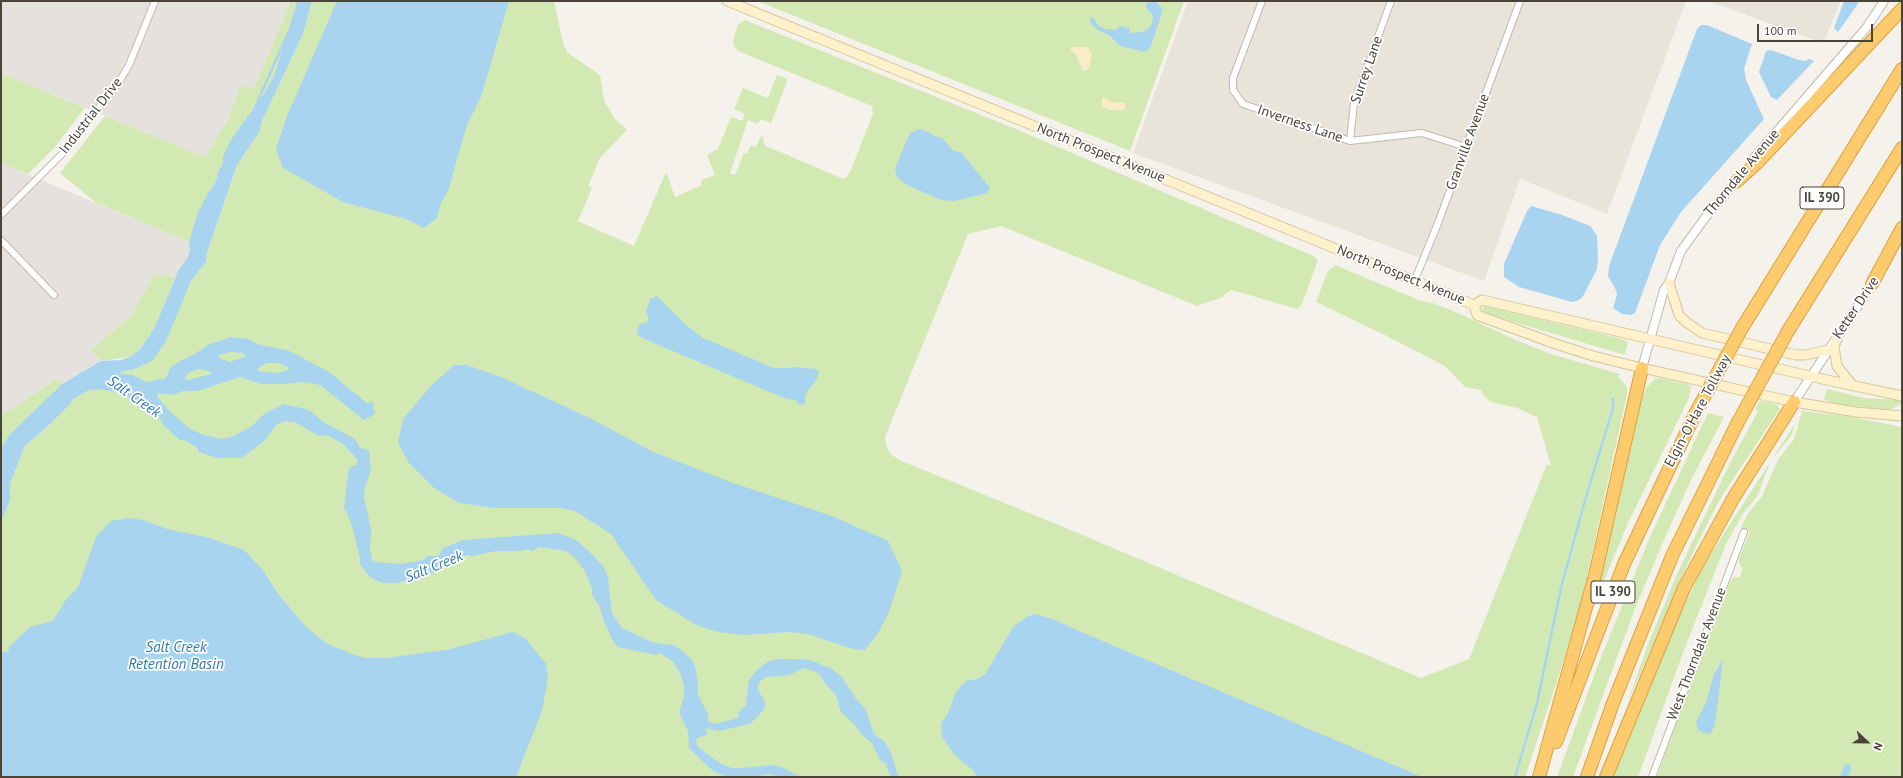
<!DOCTYPE html>
<style>
body{margin:0}
#map{position:relative;width:1903px;height:778px;overflow:hidden;background:#f5f2eb;font-family:"PT Sans",sans-serif}
canvas{display:block}
.frame{position:absolute;inset:0;border:2px solid #494338;pointer-events:none}
.north{position:absolute;left:1847px;top:722px;width:40px;height:40px;-webkit-text-stroke:3px #fff;paint-order:stroke;rotate:112deg;font-size:11px;font-weight:700;line-height:16px;text-align:center;color:#494338}
.north::after{content:'';display:block;margin:auto;width:14px;height:18px;background:#494338;clip-path:polygon(50% 0,100% 100%,50% 72%,0 100%)}
.scale{position:absolute;left:1757px;top:24px;width:116px;height:18px;box-sizing:border-box;border:2px solid #494338;border-top:0;padding-left:5px;font-size:12px;line-height:14px;white-space:nowrap;color:#494338;-webkit-text-stroke:3px #fff;paint-order:stroke}
</style>
<div id="map">
<canvas width="1903" height="778"></canvas>
<div class="frame"></div>
<div class="north">N</div>
<div class="scale">100 m</div>
</div>
<script>
const ctx = document.querySelector('canvas').getContext('2d');
ctx.lineJoin = 'round';
function paint(path, color) {
  ctx.fillStyle = color;
  ctx.fill(path, 'evenodd');
}
function shape(rows) {
  const path = new Path2D();
  for (const r of rows) {
    path.moveTo(r[0], r[1]);
    for (let i = 2; i < r.length; i += 2) path.lineTo(r[i], r[i + 1]);
  }
  return path;
}
function stroke(path, color, width, dash) {
  ctx.strokeStyle = color;
  ctx.lineWidth = width;
  ctx.lineCap = dash ? 'butt' : 'round';
  ctx.setLineDash(dash || []);
  ctx.stroke(path);
}
function label(font, color, halo, rows, align = 'center') {
  ctx.font = font + ' "PT Sans",sans-serif';
  ctx.lineWidth = 3.5;
  ctx.setLineDash([]);
  ctx.textBaseline = 'middle';
  ctx.strokeStyle = halo;
  ctx.fillStyle = color;
  for (const [text, x, y, turn = 0] of rows) {
    ctx.save();
    ctx.translate(x, y);
    ctx.rotate((+turn || 0) * Math.PI / 180);
    ctx.textAlign = isNaN(turn) ? turn : align;
    if (halo) ctx.strokeText(text, 0, 0);
    ctx.fillText(text, 0, 0);
    ctx.restore();
  }
}
paint(shape([
 [1188,1,1686,1,1607,214,1520,179,1484,281,1133,153],
 [1708,1,1841,1,1823,43]
]), '#e9e4d9');
paint(shape([
 [1,1,291,1,254,88,241,87,227,121,205,157,1,73],
 [1,163,189,242,190,250,188,257,175,277,154,275,131,316,91,350,101,361,62,384,57,379,1,417]
]), '#e5e1dc');
paint(shape([
 [291,1,297,1,274,76,263,95,230,141,223,165,219,169,216,181,208,193,189,242,95,202,60,173,105,116,205,157,227,121,241,86,254,88],
 [312,1,554,1,563,43,568,53,600,75,604,100,614,118,627,130,600,158,588,186,592,188,578,221,634,246,666,172,675,197,702,185,701,180,715,175,707,155,718,149,731,117,742,121,745,114,734,109,743,88,768,98,777,75,786,78,787,82,771,123,761,119,758,124,748,120,730,173,735,175,744,153,747,154,751,145,756,147,761,136,763,137,764,143,766,146,841,178,845,178,850,172,873,114,872,106,738,51,734,46,733,40,738,25,745,20,1011,127,1311,255,1317,259,1317,263,1302,304,1297,309,1232,290,1225,294,1223,297,1197,306,1001,226,968,234,885,437,886,445,891,454,899,460,1054,523,1421,678,1469,659,1547,464,1551,466,1537,417,1517,408,1491,402,1483,395,1481,390,1465,387,1445,366,1385,335,1316,302,1327,273,1335,265,1421,301,1433,303,1458,313,1518,341,1551,354,1620,374,1618,377,1627,387,1627,394,1582,599,1561,669,1525,777,1,777,1,522,10,500,10,484,18,461,24,447,47,427,72,400,120,372,132,370,180,305,191,281,206,262,207,253,237,165,260,131,261,123,303,34],
 [757,1,1184,1,1130,151],
 [1,73,85,108,54,148,28,174,1,163],
 [154,275,175,277,154,329,140,349,130,357,101,361,91,350,131,316],
 [1484,306,1618,338,1628,342,1625,355,1497,317,1482,311],
 [1659,378,1691,385,1689,398,1628,523,1600,590,1597,589,1640,405,1646,388,1655,379],
 [57,379,62,384,9,435,1,449,1,416],
 [1827,389,1864,398,1902,400,1902,403,1890,410,1838,404,1824,400],
 [1760,401,1776,404,1780,409,1723,494,1709,520,1689,561,1627,704,1648,644,1677,574,1730,463,1758,411,1755,410],
 [1802,411,1846,416,1902,427,1902,777,1657,777,1697,665,1730,582,1734,577,1740,577,1743,568,1739,563,1739,559,1750,531,1741,527,1747,515,1762,496,1779,458,1794,439],
 [1708,413,1724,417,1692,478,1663,542,1634,611,1573,777,1557,777,1598,665,1649,539],
 [1796,422,1791,436,1770,462,1758,495,1742,515,1726,544,1684,650,1638,777,1611,777,1669,639,1703,566]
]), '#d2e9b4');
paint(shape([
 [1074,47,1087,47,1090,50,1092,55,1088,70,1083,71,1076,55,1071,51,1071,48],
 [1104,97,1112,102,1125,103,1125,108,1123,111,1121,111,1117,109,1114,111,1102,107,1102,98]
]), '#f8edc8');
paint(shape([
 [1,165,11,170,1,189]
]), '#e4e2df');
paint(shape([
 [297,1,312,1,303,34,261,123,260,131,237,165,207,253,206,262,191,281,166,341,152,361,132,370,120,372,121,374,133,375,146,382,162,379,166,378,170,368,180,361,193,355,208,345,231,337,248,339,260,345,287,350,297,355,329,372,368,404,370,402,374,403,373,408,375,412,373,415,364,420,320,385,302,382,285,384,261,384,240,377,198,391,183,391,172,395,158,393,157,396,169,411,189,428,201,434,221,439,231,437,251,427,265,413,284,404,309,410,325,423,355,439,360,448,369,450,371,471,365,487,364,497,371,529,370,548,372,560,376,562,401,564,424,560,427,556,438,556,443,548,463,540,558,533,576,540,594,556,603,566,608,577,612,613,622,628,652,642,667,645,670,644,679,648,692,660,695,666,698,683,698,695,708,714,708,721,714,724,739,718,738,713,746,705,749,680,756,671,767,662,778,659,797,659,810,660,832,669,842,677,856,699,865,708,874,734,885,742,892,755,897,773,900,777,891,777,885,763,880,760,872,743,862,735,856,726,841,712,836,695,823,681,821,676,816,672,804,668,789,675,766,677,760,681,757,688,765,702,765,707,760,714,750,724,719,731,705,728,706,731,709,733,704,736,697,738,696,741,698,747,721,764,732,768,744,768,770,765,782,767,801,777,782,777,769,774,749,777,727,777,713,771,689,748,688,731,679,713,684,697,684,686,680,673,673,662,660,653,656,655,618,647,613,641,603,619,600,608,592,594,592,588,585,571,574,557,566,551,539,547,533,551,528,549,520,551,496,551,472,556,466,555,450,560,441,569,425,577,396,583,383,583,376,580,370,577,360,565,360,558,350,519,344,508,348,474,350,467,356,465,358,460,343,444,327,435,319,436,297,423,285,421,277,424,263,442,242,458,217,458,199,452,196,447,184,440,180,440,163,425,159,416,154,414,141,402,112,391,97,389,89,390,72,400,71,403,47,427,24,447,10,484,10,500,1,522,1,449,9,435,62,384,101,361,120,360,130,357,140,349,154,329,178,271,188,257,190,250,189,242,197,215,208,193,216,181,219,169,223,165,223,157,230,141,263,95,274,76],
 [231,352,242,353,246,356,230,362,219,358,219,355],
 [267,363,278,363,290,368,286,371,275,373,258,371,258,368],
 [198,369,209,371,211,374,189,380,184,379,188,373],
 [337,1,509,1,481,97,467,125,448,191,440,205,437,218,424,228,406,219,343,202,283,168,276,149,287,116],
 [1149,1,1156,2,1163,9,1151,46,1146,52,1120,46,1110,36,1098,30,1091,24,1090,19,1092,17,1099,26,1105,29,1115,30,1120,26,1129,28,1131,33,1141,32,1148,29,1152,24,1153,15,1146,8,1146,4],
 [1844,1,1860,1,1838,32,1834,28],
 [1701,25,1707,25,1752,44,1744,69,1746,80,1764,119,1681,212,1660,245,1635,313,1631,315,1622,314,1613,308,1617,295,1616,290,1608,276,1609,266,1697,29],
 [1771,50,1799,60,1805,61,1809,59,1814,61,1777,100,1771,97,1759,72,1766,51],
 [920,129,929,132,934,136,942,138,954,151,961,152,990,188,987,193,955,201,941,200,905,184,897,177,895,168,910,133],
 [1531,206,1562,215,1590,226,1597,235,1598,257,1597,269,1582,298,1577,301,1572,302,1519,287,1504,277,1504,264,1527,211],
 [657,296,687,326,703,338,774,368,787,368,794,367,815,369,819,372,816,380,805,395,805,402,803,405,798,404,796,400,784,398,642,338,638,335,637,330,641,323,646,323,649,319,646,312,650,299],
 [454,365,467,365,501,377,592,419,651,451,733,483,832,516,888,541,902,571,889,612,878,633,865,650,853,649,808,634,788,632,743,635,718,632,696,625,656,600,611,534,575,511,560,508,495,508,459,503,434,488,408,462,398,443,403,419,430,387],
 [128,518,143,520,167,529,210,538,244,550,262,569,279,595,306,627,326,643,354,655,366,658,385,658,446,650,513,632,526,639,546,664,548,678,542,711,516,777,1,777,1,652,8,652,10,646,30,627,53,621,65,601,78,587,96,537,111,521],
 [1036,614,1055,620,1079,631,1422,777,977,777,973,770,961,761,950,749,942,736,941,726,942,721,947,716,955,694,960,687,966,681,978,679,985,674,1014,626,1028,616],
 [1723,659,1715,725,1711,733,1706,734,1698,730,1696,722,1706,703,1714,674],
 [1850,763,1851,770,1848,777,1839,777,1845,765]
]), '#a8d4f0');
stroke(shape([
 [256,105,289,31],
 [1515,777,1537,703,1561,588,1584,504,1613,408,1613,399]
]), '#a8d4f0', 2.5);
const minor = shape([
 [1262,1,1233,78,1233,90,1243,104,1350,141,1422,133,1466,147],
 [1350,141,1354,103,1391,1],
 [1,215,63,153,119,82,129,65,155,1],
 [1,240,54,295],
 [1414,282,1438,223,1520,1],
 [1652,777,1744,532]
]);
const tertiary = shape([
 [1753,159,1867,27,1884,1],
 [1642,368,1664,290,1669,283,1681,251,1705,218,1739,178],
 [1794,402,1875,280]
]);
const secondary = shape([
 [727,1,1474,305,1477,315,1553,343,1593,356,1642,368,1794,402,1856,412,1902,416],
 [1669,283,1679,315,1686,322,1702,333,1796,355,1805,355,1828,350],
 [1474,305,1482,300,1827,380,1902,396],
 [1838,336,1834,347,1837,366,1853,386]
]);
const motorway = shape([
 [1736,182,1758,162,1902,9],
 [1872,284,1902,228],
 [1742,328,1902,69],
 [1788,331,1902,148],
 [1556,742,1624,564,1696,412],
 [1539,777,1595,575,1642,368],
 [1587,777,1613,703,1672,556,1737,424],
 [1606,777,1684,588,1734,497,1794,402]
]);
stroke(minor, '#c1baad', 8);
stroke(tertiary, '#c1baad', 10);
stroke(secondary, '#d4c59a', 11);
stroke(motorway, '#dda03d', 14);
stroke(minor, '#fff', 6);
stroke(tertiary, '#fff', 8);
stroke(secondary, '#fef1cc', 9);
stroke(motorway, '#fccb6e', 12);
const motorwayBridge = shape([
 [1696,412,1742,328],
 [1737,424,1788,331]
]);
stroke(motorwayBridge, '#dda03d', 14, []);
stroke(motorwayBridge, '#fccb6e', 12);
for (const [x, y, w] of [
 [1822,198,44],
 [1613,592,44]
]) {
  const box = new Path2D();
  box.roundRect(x - w / 2, y - 11, w, 22, 3);
  ctx.fillStyle = '#fff';
  ctx.fill(box);
  stroke(box, '#494338', 1);
}
label('bold 13px', '#494338', null, [
 ["IL 390",1822,198],
 ["IL 390",1613,592]
]);
label('14px', '#494338', '#fff', [
 ["Surrey Lane",1367,70,-71],
 ["Industrial Drive",91,116,-52],
 ["Inverness Lane",1300,124,19],
 ["Granville Avenue",1468,142,-70],
 ["North Prospect Avenue",1101,153,22],
 ["Thorndale Avenue",1742,173,-50],
 ["North Prospect Avenue",1401,275,22],
 ["Ketter Drive",1856,308,-56],
 ["Elgin-O'Hare Tollway",1698,411,-62],
 ["West Thorndale Avenue",1697,654,-69]
]);
label('italic 15px', '#2f7aae', '#fff', [
 ["Salt Creek",134,397,35],
 ["Salt Creek",434,567,-22],
 ["Salt Creek",176,648],
 ["Retention Basin",176,665]
]);
</script>
